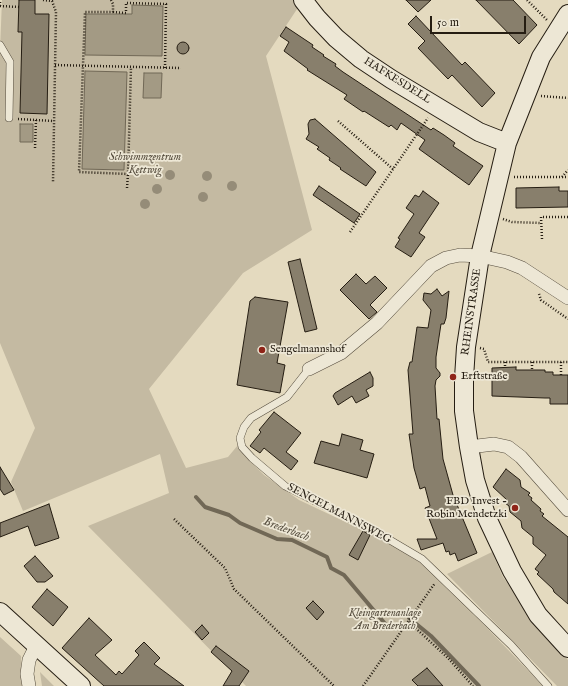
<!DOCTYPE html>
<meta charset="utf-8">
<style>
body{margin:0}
#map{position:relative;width:568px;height:686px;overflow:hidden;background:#e4dabf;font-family:"IM FELL English",serif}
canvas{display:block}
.scale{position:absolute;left:430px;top:16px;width:96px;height:18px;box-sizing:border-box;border:2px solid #251d12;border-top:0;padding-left:5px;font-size:12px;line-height:14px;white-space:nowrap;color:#251d12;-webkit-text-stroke:3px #ede7d5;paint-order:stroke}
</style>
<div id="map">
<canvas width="568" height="686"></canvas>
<div class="scale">50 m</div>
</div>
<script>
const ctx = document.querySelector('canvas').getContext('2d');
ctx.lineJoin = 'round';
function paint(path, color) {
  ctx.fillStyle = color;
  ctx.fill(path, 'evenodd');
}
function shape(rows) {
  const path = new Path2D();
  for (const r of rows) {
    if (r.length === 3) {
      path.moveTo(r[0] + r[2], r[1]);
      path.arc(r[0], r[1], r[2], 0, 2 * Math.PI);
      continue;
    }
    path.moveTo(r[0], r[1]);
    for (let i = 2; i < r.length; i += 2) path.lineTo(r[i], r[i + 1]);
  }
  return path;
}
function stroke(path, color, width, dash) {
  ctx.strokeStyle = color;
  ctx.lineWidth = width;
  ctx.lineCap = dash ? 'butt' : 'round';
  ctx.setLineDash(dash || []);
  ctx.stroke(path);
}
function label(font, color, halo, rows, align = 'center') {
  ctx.font = font + ' "IM FELL English",serif';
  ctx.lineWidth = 3.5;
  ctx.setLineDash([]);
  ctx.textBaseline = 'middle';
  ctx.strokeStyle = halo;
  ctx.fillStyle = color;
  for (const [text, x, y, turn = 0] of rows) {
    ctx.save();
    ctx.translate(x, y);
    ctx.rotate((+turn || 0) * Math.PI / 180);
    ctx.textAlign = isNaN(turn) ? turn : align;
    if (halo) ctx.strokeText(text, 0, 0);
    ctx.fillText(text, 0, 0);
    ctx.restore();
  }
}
paint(shape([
 [2,0,303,0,266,56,312,230,243,273,149,389,186,468,228,457,238,445,244,455,264,475,299,500,388,542,419,562,486,627,543,686,246,686,88,526,169,493,160,454,23,511,11,482,35,428,0,343,0,50],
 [492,552,503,577,530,614,568,660,568,686,557,686,447,574],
 [0,637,21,656,22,686,0,686],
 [40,672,54,686,42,686]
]), '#c4baa2');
const water = shape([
 [132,5,163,6,162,56,85,55,86,14,132,14,132,5],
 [85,71,127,72,124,170,82,169,85,71],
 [144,73,162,73,161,98,143,98,144,73],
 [20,124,33,124,33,142,20,142,20,124]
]);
paint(water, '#a39a84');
stroke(water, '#716856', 1);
stroke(shape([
 [196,497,205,507,229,515,240,523,277,539,292,540,327,557,331,568,344,575,387,626,392,626],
 [409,618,431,636,479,686]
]), '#716856', 4);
const building = shape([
 [19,0,35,0,35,14,49,14,47,114,20,113,22,32,18,32,19,0],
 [406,0,431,0,418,12,406,0],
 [476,0,513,0,537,25,519,44,476,0],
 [416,16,462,65,465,62,495,93,482,107,452,75,448,79,418,48,425,41,408,24,416,16],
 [286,27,313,45,312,47,324,55,323,56,336,64,335,66,343,72,431,130,433,128,444,135,455,143,453,146,483,166,469,185,419,149,425,140,401,123,397,130,391,125,389,127,364,111,363,112,344,99,347,95,307,70,308,69,284,51,289,42,280,36,286,27],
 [183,48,6],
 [315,119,376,172,366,186,340,169,341,168,329,160,330,158,317,149,319,147,306,139,309,134,308,124,310,120,315,119],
 [319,186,360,214,354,223,313,195,319,186],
 [559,187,559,191,568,191,568,207,516,208,516,188,559,187],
 [423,191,439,203,419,233,425,237,411,257,395,247,400,239,398,238,414,214,406,208,415,195,419,197,423,191],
 [300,259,317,329,305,332,288,262,300,259],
 [356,274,366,284,375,276,387,288,370,305,377,312,369,319,340,290,356,274],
 [437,289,442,296,449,291,446,318,444,324,441,324,436,357,436,368,440,373,440,376,436,380,435,386,437,419,439,419,443,459,453,495,477,553,458,561,455,553,450,555,449,551,446,552,443,543,421,550,417,539,437,539,425,508,430,506,425,487,420,489,414,468,409,434,413,434,408,370,410,362,412,362,417,327,428,328,431,310,423,300,424,293,431,294,437,289],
 [255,297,288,302,277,363,285,365,280,393,237,385,250,301,255,297],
 [516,367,516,370,545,370,545,372,553,372,553,375,568,375,568,404,550,404,550,398,545,398,492,396,492,368,516,367],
 [370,372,373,378,373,386,366,390,369,396,356,403,352,396,338,405,333,396,335,393,370,372],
 [274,412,301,433,286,452,298,461,291,470,264,448,260,453,250,446,261,432,259,430,274,412],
 [342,434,363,440,360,450,374,454,367,478,314,463,321,441,339,446,342,434],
 [0,467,14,490,4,495,0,489,0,467],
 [506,469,520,480,521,487,530,493,528,495,532,498,531,500,541,509,540,511,544,514,542,516,568,537,568,604,554,592,553,589,537,574,539,572,535,569,546,555,533,544,533,537,522,528,521,521,510,512,509,506,505,503,507,500,493,487,506,469],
 [49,504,59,538,35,546,28,526,0,537,0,523,49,504],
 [363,531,370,535,358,560,349,555,363,531],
 [35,556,53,576,45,582,37,582,24,566,35,556],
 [47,589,68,607,53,626,32,607,47,589],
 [313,601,324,612,317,620,306,608,313,601],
 [89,618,112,640,95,655,116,675,119,671,122,674,139,655,135,651,144,642,160,658,154,664,184,686,104,686,62,648,89,618],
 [202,625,209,633,202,640,195,632,202,625],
 [216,646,249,671,239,686,223,686,232,671,211,652,216,646],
 [427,668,443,686,418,686,412,680,427,668]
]);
paint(building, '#887f6c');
stroke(building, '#251d12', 1);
const lane = shape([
 [0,45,10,62,9,118],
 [309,369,287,397,251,418,244,427,240,438,242,447,252,458,285,486,378,533,422,559,511,645,548,686]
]);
const street = shape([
 [309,369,341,353,377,323,431,266,446,258,460,255,480,256,507,262,522,268,568,298],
 [469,447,494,444,508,447,521,457,568,510],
 [29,686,27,674,29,660,36,646]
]);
const secondary = shape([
 [303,0,317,18,336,38,361,59,391,79,479,132,507,143],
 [568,14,541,57,507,143,480,256,466,347,464,378,464,411,469,447,475,480,487,518,512,571,538,615,568,648],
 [0,612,81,686]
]);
stroke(lane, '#554c3d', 8);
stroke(street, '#554c3d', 14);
stroke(secondary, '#251d12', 20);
stroke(shape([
 [43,0,52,1,56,12,53,182],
 [111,0,113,4,113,12,85,12,79,172,128,174,131,67],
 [527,0,547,20],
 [0,6,19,7],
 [0,6,0,0],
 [113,12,126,13,126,3,166,4,165,68],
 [55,65,181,68],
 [541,96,568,98],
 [18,119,54,121],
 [338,121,393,169],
 [35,148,36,120],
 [514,177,568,177],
 [562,177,568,170],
 [127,188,128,174],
 [503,219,512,222,541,223],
 [350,232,428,118],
 [542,239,541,217,568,217],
 [539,294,541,300,568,319],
 [480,348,484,349,488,362,568,362],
 [505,362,505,368],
 [532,362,532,370],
 [561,375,561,362],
 [174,519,225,568,234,589,334,686],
 [409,622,448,658,473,686],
 [363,686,435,583]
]), '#251d12', 2.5, [1, 2]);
stroke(lane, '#ede7d5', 7);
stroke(street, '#ede7d5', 13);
stroke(secondary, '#ede7d5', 18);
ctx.fillStyle = '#958c78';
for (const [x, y] of [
 [170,175],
 [207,176],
 [232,186],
 [157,189],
 [203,197],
 [145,204]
]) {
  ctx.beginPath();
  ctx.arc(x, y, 5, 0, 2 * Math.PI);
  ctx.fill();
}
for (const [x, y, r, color] of [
 [262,350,4,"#8f2418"],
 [453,377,4,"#8f2418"],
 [515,508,4,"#8f2418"]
]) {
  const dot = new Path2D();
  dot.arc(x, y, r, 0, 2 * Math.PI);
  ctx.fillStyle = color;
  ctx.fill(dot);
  stroke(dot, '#ede7d5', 1.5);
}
label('11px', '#251d12', '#ede7d5', [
 ["HAFKESDELL",397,81,32],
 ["RHEINSTRASSE",472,312,-82],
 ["SENGELMANNSWEG",339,514,28]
]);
label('italic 11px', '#554c3d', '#ede7d5', [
 ["Schwimmzentrum",145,158],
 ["Kettwig",145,171],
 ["Kleingartenanlage",385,614],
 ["Am Brederbach",385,627]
]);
label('11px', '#251d12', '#ede7d5', [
 ["Sengelmannshof",270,350],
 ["Erftstraße",461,377],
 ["FBD Invest -",507,502,"right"],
 ["Robin Mendetzki",507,515,"right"]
], 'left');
label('italic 12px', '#574f40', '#ede7d5', [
 ["Brederbach",286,530,20]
]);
</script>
